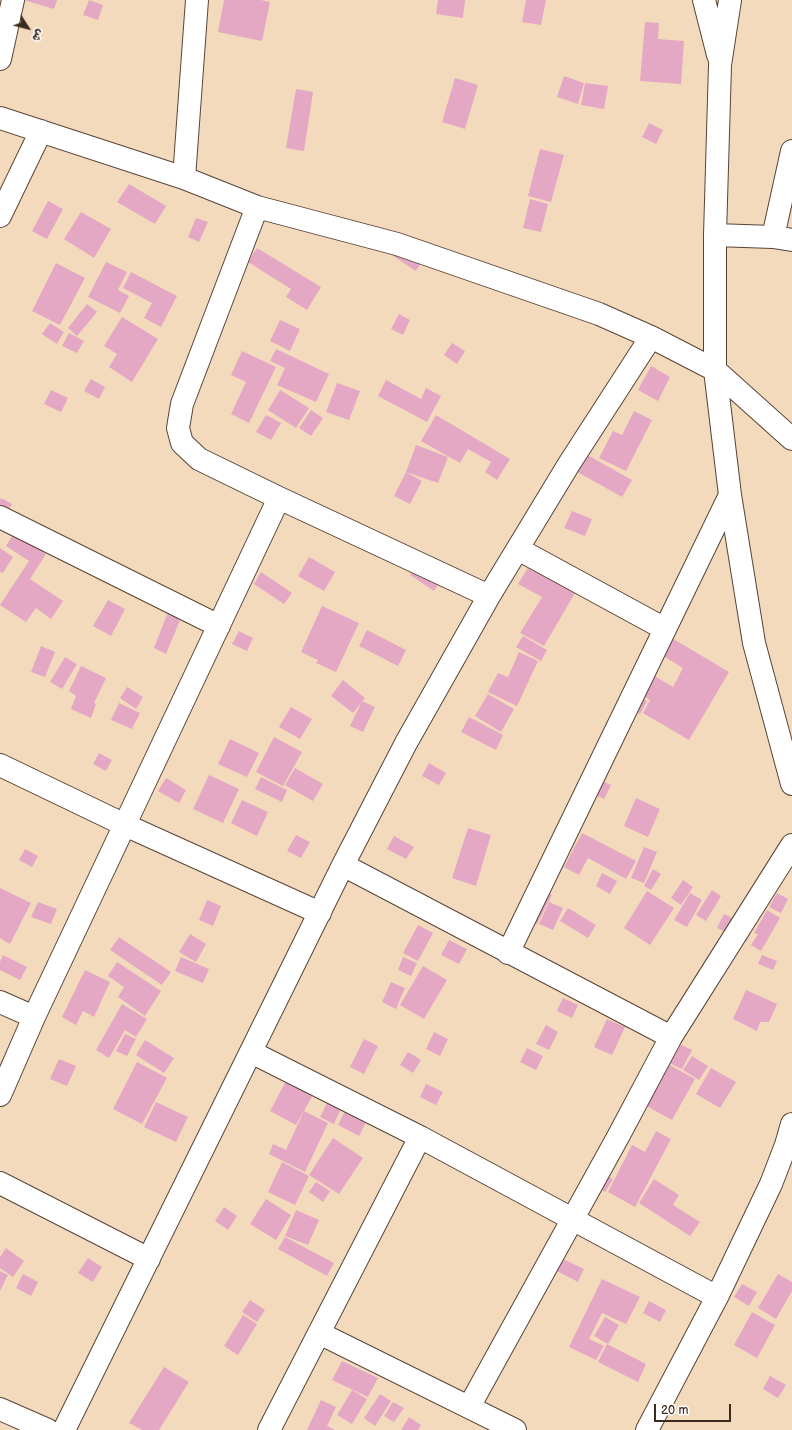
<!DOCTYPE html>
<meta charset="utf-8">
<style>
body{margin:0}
#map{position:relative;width:792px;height:1430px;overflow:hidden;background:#f4dabd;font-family:"Balsamiq Sans","Playpen Sans Arabic",sans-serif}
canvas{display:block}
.north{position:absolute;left:8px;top:8px;width:40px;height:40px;-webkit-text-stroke:3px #fff;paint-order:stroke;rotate:126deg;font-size:11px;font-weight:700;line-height:16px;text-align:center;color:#3b2a1e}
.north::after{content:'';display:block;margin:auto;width:14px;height:18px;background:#3b2a1e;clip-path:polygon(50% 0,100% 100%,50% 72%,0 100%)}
.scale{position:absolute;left:654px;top:1404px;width:77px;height:18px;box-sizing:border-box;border:2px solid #3b2a1e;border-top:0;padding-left:5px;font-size:12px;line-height:14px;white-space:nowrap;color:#3b2a1e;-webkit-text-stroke:3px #fff;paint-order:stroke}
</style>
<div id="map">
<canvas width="792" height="1430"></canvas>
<div class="north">ش</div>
<div class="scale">20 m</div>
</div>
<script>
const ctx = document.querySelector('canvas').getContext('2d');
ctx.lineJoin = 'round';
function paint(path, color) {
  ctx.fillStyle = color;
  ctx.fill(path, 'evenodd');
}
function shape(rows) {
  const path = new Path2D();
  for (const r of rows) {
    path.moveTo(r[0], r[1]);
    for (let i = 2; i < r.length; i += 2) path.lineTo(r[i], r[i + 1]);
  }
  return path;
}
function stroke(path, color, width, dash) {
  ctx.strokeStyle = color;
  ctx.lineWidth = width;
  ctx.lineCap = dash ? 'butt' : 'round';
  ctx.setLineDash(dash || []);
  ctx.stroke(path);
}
paint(shape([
 [24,0,57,0,54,9],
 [89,0,103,5,98,20,83,15],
 [224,0,261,0,270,2,262,41,218,32],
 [438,0,465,0,463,18,436,14],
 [526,0,546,0,541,25,522,22],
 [645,22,659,23,658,39,684,41,681,84,640,81],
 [564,76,584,83,578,104,557,97],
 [455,78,478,85,465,129,442,122],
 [585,83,608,86,604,109,581,105],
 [296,89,313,92,304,151,286,148],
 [649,123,663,130,656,144,642,137],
 [540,149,564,155,551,202,528,196],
 [129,184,166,206,155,224,117,202],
 [530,199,548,204,541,232,523,228],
 [48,201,63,209,47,239,32,231],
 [81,212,111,229,94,258,64,239],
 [196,218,208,222,199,242,188,237],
 [400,240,425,256,416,271,390,254],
 [257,248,321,287,307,310,286,297,291,289,248,262],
 [106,262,127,272,118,290,129,296,120,313,88,297],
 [56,263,85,278,60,325,32,311],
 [131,272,177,296,161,327,144,318,152,303,123,288],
 [87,304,97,312,77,336,68,328],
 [399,314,410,320,403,335,391,329],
 [122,317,158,339,132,382,109,367,117,354,104,346],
 [280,320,300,329,290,351,270,341],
 [50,323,64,332,57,344,42,334],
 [69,333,84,341,77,353,62,346],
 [452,343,465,351,457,364,444,355],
 [276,349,329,374,316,402,277,385,285,368,270,361],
 [242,351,276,367,249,423,231,414,246,382,231,375],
 [651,366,670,377,658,401,638,390],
 [91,379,105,387,99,399,84,391],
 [386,380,421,399,426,388,441,396,427,422,378,396],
 [337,383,360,391,349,420,326,412],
 [51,390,68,398,61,412,44,404],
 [280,390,309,408,296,428,268,410],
 [311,410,323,418,311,436,299,428],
 [634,411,652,420,626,471,599,458,613,431,622,435],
 [266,415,281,423,271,440,256,432],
 [436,415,510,459,497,480,485,472,491,462,468,449,460,463,421,441],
 [416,445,448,457,438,483,406,472],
 [584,453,632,480,622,497,574,470],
 [406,472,422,481,410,504,394,496],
 [1,498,12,504,3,520,0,519,0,500],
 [572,511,592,519,585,536,564,528],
 [14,533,46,554,30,579,63,601,51,619,36,608,26,622,0,605,29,561,6,546],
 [0,548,13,557,3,573,0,572],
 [309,557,335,572,324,591,298,576],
 [419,562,443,577,434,591,410,575],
 [529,566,575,593,544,646,520,633,542,597,518,584],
 [261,572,292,593,284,604,254,584],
 [108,600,125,609,111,636,93,626],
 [322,606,359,623,336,672,316,663,318,660,301,652],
 [168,612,181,618,166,654,154,648],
 [367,630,406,650,398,666,359,646],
 [239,631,253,638,247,651,232,644],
 [665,634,729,672,689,740,643,713,650,700,635,691,646,671,673,687,683,668,655,651],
 [523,636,547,650,541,661,516,647],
 [41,646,55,652,45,677,31,672],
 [519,652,538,661,517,706,488,692,498,673,508,677],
 [65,657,77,664,62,689,50,682],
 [81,666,106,678,94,703,96,704,91,718,71,709,76,696,69,691],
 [343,680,365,698,353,713,331,696],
 [127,687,143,697,136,709,120,698],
 [633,693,647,701,640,714,625,705],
 [488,694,514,709,501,732,475,716],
 [362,701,375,707,363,732,350,726],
 [119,703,140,713,132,729,111,720],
 [291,707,312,719,300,739,279,727],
 [469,717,503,735,496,750,461,732],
 [274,737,302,752,283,786,256,772],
 [230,739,259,753,247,777,218,764],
 [99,753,112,760,106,771,93,764],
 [429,763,446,773,439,785,422,776],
 [295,768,323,784,313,801,285,785],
 [209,775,239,789,223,823,193,809],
 [592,776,611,785,604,799,586,790],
 [261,777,287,790,282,802,255,789],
 [166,778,186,790,179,803,158,791],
 [636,798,660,809,648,837,624,826],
 [242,800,268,812,257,836,231,823],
 [468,828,491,835,476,886,452,878],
 [582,833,636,861,626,879,588,858,579,875,564,867],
 [296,835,310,842,301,858,287,851],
 [394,836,414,847,406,859,387,849],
 [644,847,657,852,644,883,631,878],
 [25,849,38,856,32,867,19,860],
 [653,869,661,874,651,890,644,886],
 [602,873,617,881,610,894,596,886],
 [683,880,693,887,681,905,671,898],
 [0,888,31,903,10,944,0,938],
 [539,888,552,895,537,924,524,918],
 [712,890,721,896,706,921,696,915],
 [647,891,674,908,650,945,624,928],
 [690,893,702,900,687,927,674,920],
 [777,893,788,899,781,913,769,907],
 [207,900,221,906,213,926,199,920],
 [38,902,57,909,51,924,31,917],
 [549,902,563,908,553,930,539,924],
 [568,908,596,925,588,938,560,921],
 [767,910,780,918,761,951,751,945,758,934,754,933],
 [724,914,753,928,746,942,717,928],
 [418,925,433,933,418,961,403,953],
 [190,934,206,944,196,962,179,952],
 [119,937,171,972,162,985,110,950],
 [449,940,467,949,459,964,441,955],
 [3,955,27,967,20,980,0,970,0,962],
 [762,955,777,961,773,970,758,964],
 [181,957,209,969,203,983,175,971],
 [403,957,417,963,411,976,398,970],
 [117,962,161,991,145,1016,118,997,124,987,108,976],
 [423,966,447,980,424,1019,400,1005],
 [85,970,110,982,94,1017,83,1011,76,1025,62,1017],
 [391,982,405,988,396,1009,382,1002],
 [746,990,777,1004,769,1022,760,1022,757,1031,733,1019],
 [563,998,578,1005,572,1018,557,1011],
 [122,1004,147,1019,136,1037,125,1030,109,1058,96,1050],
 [607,1019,625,1027,612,1055,594,1047],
 [546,1025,558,1032,549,1050,536,1044],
 [434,1032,448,1039,440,1056,426,1049],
 [125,1034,136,1039,127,1056,116,1051],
 [364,1039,378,1046,364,1074,350,1067],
 [145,1040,174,1058,164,1073,136,1055],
 [675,1042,692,1050,682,1069,667,1062],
 [527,1048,543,1056,536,1070,520,1062],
 [408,1052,421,1060,413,1073,400,1065],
 [692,1056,708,1066,699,1080,683,1070],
 [59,1059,76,1066,67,1086,50,1079],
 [137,1062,167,1078,142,1124,113,1109],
 [668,1064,695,1079,672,1120,645,1105],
 [711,1068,736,1082,720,1108,696,1094],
 [287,1079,314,1093,296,1125,270,1111],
 [426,1084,443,1092,436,1105,420,1097],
 [329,1099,342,1106,334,1124,320,1117],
 [156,1102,188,1117,176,1142,144,1127],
 [347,1107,368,1118,359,1136,338,1125],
 [304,1111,328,1123,305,1172,269,1154,273,1144,286,1150],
 [656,1131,671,1139,635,1207,608,1192,632,1145,645,1152],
 [333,1138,363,1158,339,1194,309,1175],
 [282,1162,309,1176,295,1205,268,1192],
 [593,1168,613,1179,605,1192,585,1180],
 [654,1179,679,1195,673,1205,700,1222,690,1236,639,1203],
 [316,1182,330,1191,323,1202,309,1192],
 [266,1199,291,1215,276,1240,250,1224],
 [224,1207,237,1216,228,1230,215,1221],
 [296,1210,319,1220,308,1245,285,1236],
 [285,1237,334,1263,327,1276,278,1249],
 [6,1248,24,1261,13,1277,0,1268,0,1257],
 [88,1258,102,1267,93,1282,78,1273],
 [561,1258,584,1269,578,1282,555,1270],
 [0,1271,8,1275,0,1291],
 [23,1274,38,1282,31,1296,16,1288],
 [778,1274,792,1282,792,1291,776,1319,758,1308],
 [602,1279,640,1297,626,1324,602,1313,589,1339,604,1346,596,1360,569,1347],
 [742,1284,757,1292,749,1306,734,1297],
 [250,1300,265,1310,257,1322,242,1312],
 [649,1301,666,1310,660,1322,643,1313],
 [752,1312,775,1325,757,1358,734,1345],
 [243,1315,257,1324,238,1355,224,1346],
 [605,1317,619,1325,608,1344,594,1336],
 [607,1344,646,1364,638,1382,598,1362],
 [342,1361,378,1378,368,1397,332,1380],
 [164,1367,189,1382,159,1430,142,1430,129,1423],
 [770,1376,786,1385,778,1398,763,1389],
 [352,1390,367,1399,352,1424,337,1415],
 [380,1394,391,1401,375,1426,364,1418],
 [321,1400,336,1407,327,1426,335,1430,307,1430],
 [393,1402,404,1408,394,1422,384,1416],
 [409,1417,421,1425,418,1430,401,1430]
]), '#e4a8c5');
const minor = shape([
 [197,0,184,178,257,207,397,244,599,314,651,337,715,370,792,439],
 [704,0,718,55],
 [730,0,720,65,715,235,715,370,730,495,754,643,792,784],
 [0,59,13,0],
 [0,118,184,178],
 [257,207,182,404,178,428,182,443,199,459,279,498,489,596],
 [0,216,41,131],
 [715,235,773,237,792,240],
 [773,237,792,151],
 [0,517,219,626],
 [518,549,665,629],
 [0,765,125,825,320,913],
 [343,865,671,1037],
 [508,953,730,495],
 [0,1002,34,1017],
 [251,1052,420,1137,717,1297],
 [0,1095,34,1017,279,498],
 [0,1183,149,1259],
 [319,1333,515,1430],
 [469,1407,619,1135,671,1037,792,845],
 [0,1409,48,1430],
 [64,1430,343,865,406,743,489,596,569,464,651,337],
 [269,1430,420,1137],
 [647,1430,717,1297,771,1184,786,1145,792,1124]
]);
stroke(minor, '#574436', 24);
stroke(minor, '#fff', 22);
</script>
